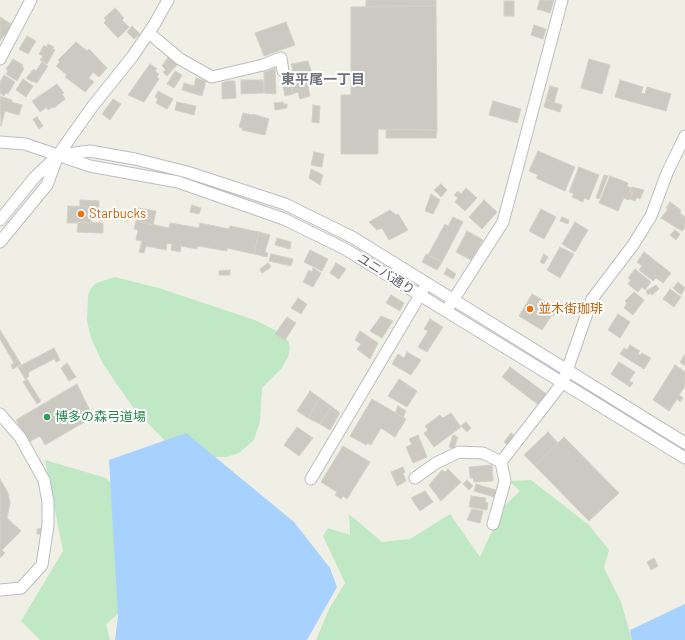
<!DOCTYPE html>
<meta charset="utf-8">
<style>
body{margin:0}
canvas{display:block;background:#f0efe5}
</style>
<canvas width="685" height="640"></canvas>
<script>
const ctx = document.querySelector('canvas').getContext('2d');
ctx.lineJoin = 'round';
function paint(path, color) {
  ctx.fillStyle = color;
  ctx.fill(path, 'evenodd');
}
function shape(rows) {
  const path = new Path2D();
  for (const r of rows) {
    path.moveTo(r[0], r[1]);
    for (let i = 2; i < r.length; i += 2) path.lineTo(r[i], r[i + 1]);
  }
  return path;
}
function stroke(path, color, width, dash) {
  ctx.strokeStyle = color;
  ctx.lineWidth = width;
  ctx.lineCap = dash ? 'butt' : 'round';
  ctx.setLineDash(dash || []);
  ctx.stroke(path);
}
function label(font, color, halo, rows, align = 'center') {
  ctx.font = font + ' Barlow,"Noto Sans JP",sans-serif';
  ctx.lineWidth = 4;
  ctx.setLineDash([]);
  ctx.textBaseline = 'middle';
  ctx.strokeStyle = halo;
  ctx.fillStyle = color;
  for (const [text, x, y, turn = 0] of rows) {
    ctx.save();
    ctx.translate(x, y);
    ctx.rotate((+turn || 0) * Math.PI / 180);
    ctx.textAlign = isNaN(turn) ? turn : align;
    if (halo) ctx.strokeText(text, 0, 0);
    ctx.fillText(text, 0, 0);
    ctx.restore();
  }
}
paint(shape([
 [115,277,159,288,255,320,275,330,289,342,290,349,288,357,282,368,262,388,260,421,254,440,239,453,226,457,197,457,168,444,135,410,116,383,102,362,91,338,87,321,88,296,91,288,96,283],
 [45,460,106,478,151,525,152,587,106,624,110,640,40,640,21,621,63,551],
 [531,480,589,525,609,550,604,568,621,602,632,640,316,640,329,609,345,583,323,536,328,528,350,535,349,514,382,542,410,539,450,514,480,557,503,507,520,491,509,481]
]), '#c1e8c4');
paint(shape([
 [186,433,294,522,330,568,337,587,307,640,115,640,118,616,109,460],
 [685,604,685,640,632,640,630,630]
]), '#a7d1ff');
const building = shape([
 [366,0,436,0,436,6,366,7,366,0],
 [540,0,554,0,550,13,537,9,540,0],
 [504,1,514,1,514,16,504,16,504,1],
 [436,6,437,130,378,129,378,154,341,154,341,95,351,95,351,7,436,6],
 [115,8,124,18,122,20,129,27,118,38,104,23,106,20,104,18,115,8],
 [0,17,11,24,9,27,12,29,7,37,4,35,0,41,0,17],
 [286,22,295,45,264,56,255,33,286,22],
 [534,25,546,29,543,39,531,35,534,25],
 [132,26,140,34,134,39,127,32,132,26],
 [27,36,36,41,28,54,19,49,27,36],
 [76,42,87,51,89,49,107,68,99,77,93,72,89,78,94,82,85,92,65,77,67,75,56,66,60,62,58,60,76,42],
 [48,44,54,47,52,49,55,50,47,64,40,60,43,56,39,54,44,45,46,47,48,44],
 [169,56,177,65,167,76,163,72,166,70,162,66,169,56],
 [13,59,23,65,22,67,24,68,17,81,6,74,8,71,6,69,13,59],
 [589,59,610,65,602,94,581,88,589,59],
 [308,61,312,73,293,79,291,71,293,70,291,64,308,61],
 [42,62,48,66,37,83,33,81,32,82,26,78,34,69,36,71,42,62],
 [150,64,157,69,155,71,159,74,157,77,159,79,144,102,128,95,150,64],
 [275,68,276,94,264,93,264,72,275,68],
 [175,71,182,75,174,88,167,84,175,71],
 [4,75,15,82,8,94,6,93,4,96,0,93,0,82,4,75],
 [309,77,311,86,308,87,310,96,300,99,298,92,293,94,290,82,309,77],
 [196,78,206,81,202,96,182,90,184,83,194,86,196,78],
 [23,79,33,86,26,97,16,90,23,79],
 [241,80,263,80,264,93,241,94,241,80],
 [289,80,293,94,285,96,282,82,289,80],
 [620,80,643,87,641,93,645,94,647,87,671,94,666,111,615,97,620,80],
 [227,81,235,81,236,98,222,99,222,83,227,81],
 [57,84,64,93,62,94,65,99,54,108,53,107,48,110,47,107,40,112,32,101,57,84],
 [550,86,558,88,554,103,546,100,550,86],
 [158,91,173,99,167,109,156,103,158,99,155,97,158,91],
 [0,96,12,100,12,102,0,99,0,96],
 [0,99,22,105,19,115,5,111,1,126,0,99],
 [113,99,121,104,110,120,102,114,113,99],
 [546,100,562,105,560,112,544,107,546,100],
 [493,101,521,109,517,123,489,115,493,101],
 [177,102,196,106,194,115,175,110,177,102],
 [283,102,283,104,287,104,287,108,275,110,274,103,283,102],
 [313,105,320,106,319,123,312,122,313,105],
 [243,113,253,115,253,114,269,119,265,135,242,130,243,128,239,127,243,113],
 [37,117,43,126,39,129,33,119,37,117],
 [386,129,437,130,436,138,386,138,386,129],
 [538,151,575,167,565,191,536,178,538,175,529,171,538,151],
 [314,152,324,154,322,167,311,165,314,152],
 [579,167,599,175,589,200,584,198,583,202,572,197,574,194,569,192,579,167],
 [311,169,323,175,320,185,309,178,311,169],
 [604,175,608,176,599,199,596,198,604,175],
 [610,176,628,183,627,186,631,188,629,192,632,193,629,200,624,198,618,211,599,203,610,176],
 [441,184,447,190,441,197,434,190,441,184],
 [632,187,644,190,640,199,637,197,635,201,630,199,633,193,630,192,632,187],
 [466,188,477,198,465,211,455,202,458,198,454,195,458,191,461,194,466,188],
 [431,194,440,200,433,214,425,211,431,194],
 [80,200,99,201,99,215,91,214,92,207,80,206,80,200],
 [484,200,497,212,482,229,469,217,484,200],
 [670,202,681,210,680,213,685,217,685,228,682,231,661,218,668,209,666,208,670,202],
 [192,205,201,208,199,214,190,212,192,205],
 [68,206,92,207,91,223,67,223,68,206],
 [139,208,156,211,153,225,136,221,139,208],
 [541,209,556,217,544,239,529,231,541,209],
 [390,210,396,215,398,214,408,230,389,240,382,228,377,230,369,222,390,210],
 [453,217,463,222,442,262,428,255,445,224,448,226,453,217],
 [562,217,569,220,568,224,560,221,562,217],
 [136,221,169,228,170,223,199,228,200,223,229,229,230,226,259,232,254,254,227,248,227,251,198,246,197,249,181,246,180,252,171,250,172,244,167,243,166,250,146,246,144,253,139,252,142,241,136,240,138,230,134,229,136,221],
 [78,222,103,223,103,233,77,232,78,222],
 [575,222,588,230,575,252,562,244,575,222],
 [675,230,680,234,676,240,670,235,675,230],
 [467,231,483,240,471,260,456,252,467,231],
 [259,232,270,235,265,252,268,253,267,257,254,254,259,232],
 [277,238,291,242,290,249,275,245,277,238],
 [560,247,574,254,560,278,547,270,560,247],
 [310,250,328,259,322,271,304,262,310,250],
 [644,252,671,273,663,283,656,278,653,281,639,270,642,266,637,262,644,252],
 [271,254,293,259,291,266,269,261,271,254],
 [426,254,442,262,437,270,422,262,426,254],
 [544,254,548,257,544,264,540,262,544,254],
 [268,263,271,267,262,273,260,269,268,263],
 [336,263,346,269,339,279,330,273,336,263],
 [313,268,321,273,313,287,303,282,309,270,312,272,313,268],
 [447,268,456,274,453,279,444,274,447,268],
 [635,269,651,282,645,290,642,287,638,292,628,284,631,280,628,278,635,269],
 [230,270,230,275,219,275,219,271,230,270],
 [678,282,685,288,681,295,673,288,678,282],
 [656,285,659,289,652,295,650,293,648,295,646,291,656,285],
 [670,289,681,297,674,307,663,299,670,289],
 [634,292,644,300,633,315,624,308,627,303,625,301,634,292],
 [532,294,558,309,554,316,552,315,542,330,519,316,532,294],
 [391,295,404,303,400,311,386,303,391,295],
 [298,298,307,304,301,314,291,308,298,298],
 [618,314,630,322,620,338,608,330,618,314],
 [381,316,393,321,382,338,370,331,381,316],
 [287,317,296,323,285,340,275,334,287,317],
 [430,319,443,327,427,352,418,347,428,331,424,329,430,319],
 [0,330,21,364,13,369,11,365,14,363,0,339,0,330],
 [360,331,378,343,370,359,357,349,361,344,355,340,360,331],
 [630,345,640,351,638,354,640,355,642,353,651,358,644,369,620,354,624,348,627,350,630,345],
 [54,348,60,360,56,362,54,359,31,371,28,373,29,376,25,379,18,367,54,348],
 [407,352,421,360,411,375,392,364,398,354,404,358,407,352],
 [685,354,685,366,680,362,685,354],
 [619,362,635,372,629,381,633,383,630,387,611,374,619,362],
 [67,363,76,377,69,381,61,368,67,363],
 [675,365,685,372,685,386,679,395,683,398,680,402,677,399,669,411,653,400,675,365],
 [510,367,548,395,540,406,502,377,510,367],
 [27,379,41,401,37,404,23,382,27,379],
 [399,379,417,391,407,407,388,396,399,379],
 [77,384,93,417,45,445,40,436,29,442,16,420,77,384],
 [310,391,320,398,308,418,297,411,310,391],
 [320,398,331,406,320,424,308,418,320,398],
 [372,399,406,419,395,437,381,428,371,445,368,443,366,445,350,436,372,399],
 [331,406,340,413,330,430,320,424,331,406],
 [398,406,406,411,403,417,395,413,398,406],
 [451,413,461,427,434,447,424,433,428,430,425,426,440,415,443,418,451,413],
 [466,422,471,428,467,432,461,426,466,422],
 [297,427,313,438,299,456,284,445,297,427],
 [548,432,558,443,535,466,524,455,548,432],
 [511,433,516,437,509,446,504,442,511,433],
 [418,435,427,457,413,463,406,447,412,444,409,439,418,435],
 [453,435,458,437,454,449,449,447,453,435],
 [564,437,619,493,589,521,535,466,564,437],
 [343,446,370,462,347,499,343,496,341,499,335,495,337,492,321,482,343,446],
 [492,465,493,481,474,482,473,478,470,478,469,467,492,465],
 [403,467,405,472,403,473,406,481,397,486,391,472,403,467],
 [448,469,461,482,441,501,429,485,442,470,445,472,448,469],
 [0,479,8,493,10,503,7,518,21,531,2,550,5,553,0,558,0,479],
 [467,480,473,486,469,490,463,484,467,480],
 [476,484,496,490,494,497,474,491,476,484],
 [425,491,433,502,420,511,411,498,425,491],
 [471,496,486,498,485,502,488,503,487,510,469,507,471,496],
 [472,509,483,511,480,523,467,520,472,509],
 [47,528,46,534,37,534,37,529,47,528],
 [654,558,658,566,651,570,647,562,654,558]
]);
paint(building, '#cbc9c2');
stroke(building, '#d5d1c3', 1);
const minor = shape([
 [149,33,180,59,212,77,263,65,281,58,283,71],
 [0,59,31,0],
 [0,142,25,144,90,166,178,182,284,219,345,249,685,458],
 [60,155,90,151,135,159,187,172,285,204,352,237,685,443],
 [0,220,34,178,58,155,92,107,132,57,154,25,168,0],
 [0,242,47,185,57,158],
 [450,305,503,222,562,0],
 [0,414,20,437,44,480,48,502,48,525,42,565,21,588,0,590],
 [415,478,436,463,459,452,483,453,501,462],
 [311,479,423,290],
 [493,524,505,481,501,462,563,382,592,299,633,245,651,216,667,173,685,136]
]);
stroke(minor, '#babdc2', 13);
stroke(minor, '#fff', 11);
for (const [x, y, r, color] of [
 [81,214,4,"#e8710a"],
 [530,309,4,"#e8710a"],
 [47,417,4,"#2e9e5b"]
]) {
  const dot = new Path2D();
  dot.arc(x, y, r, 0, 2 * Math.PI);
  ctx.fillStyle = color;
  ctx.fill(dot);
  stroke(dot, '#fff', 1.5);
}
label('13px', '#c56008', '#fff', [
 ["Starbucks",89,214],
 ["並木街珈琲",538,309]
], 'left');
label('13px', '#5d6067', '#fff', [
 ["ユニバ通り",386,274,32]
]);
label('13px', '#27864d', '#fff', [
 ["博多の森弓道場",55,417]
], 'left');
label('bold 14px', '#6e7279', '#fff', [
 ["東平尾一丁目",323,79]
]);
</script>
